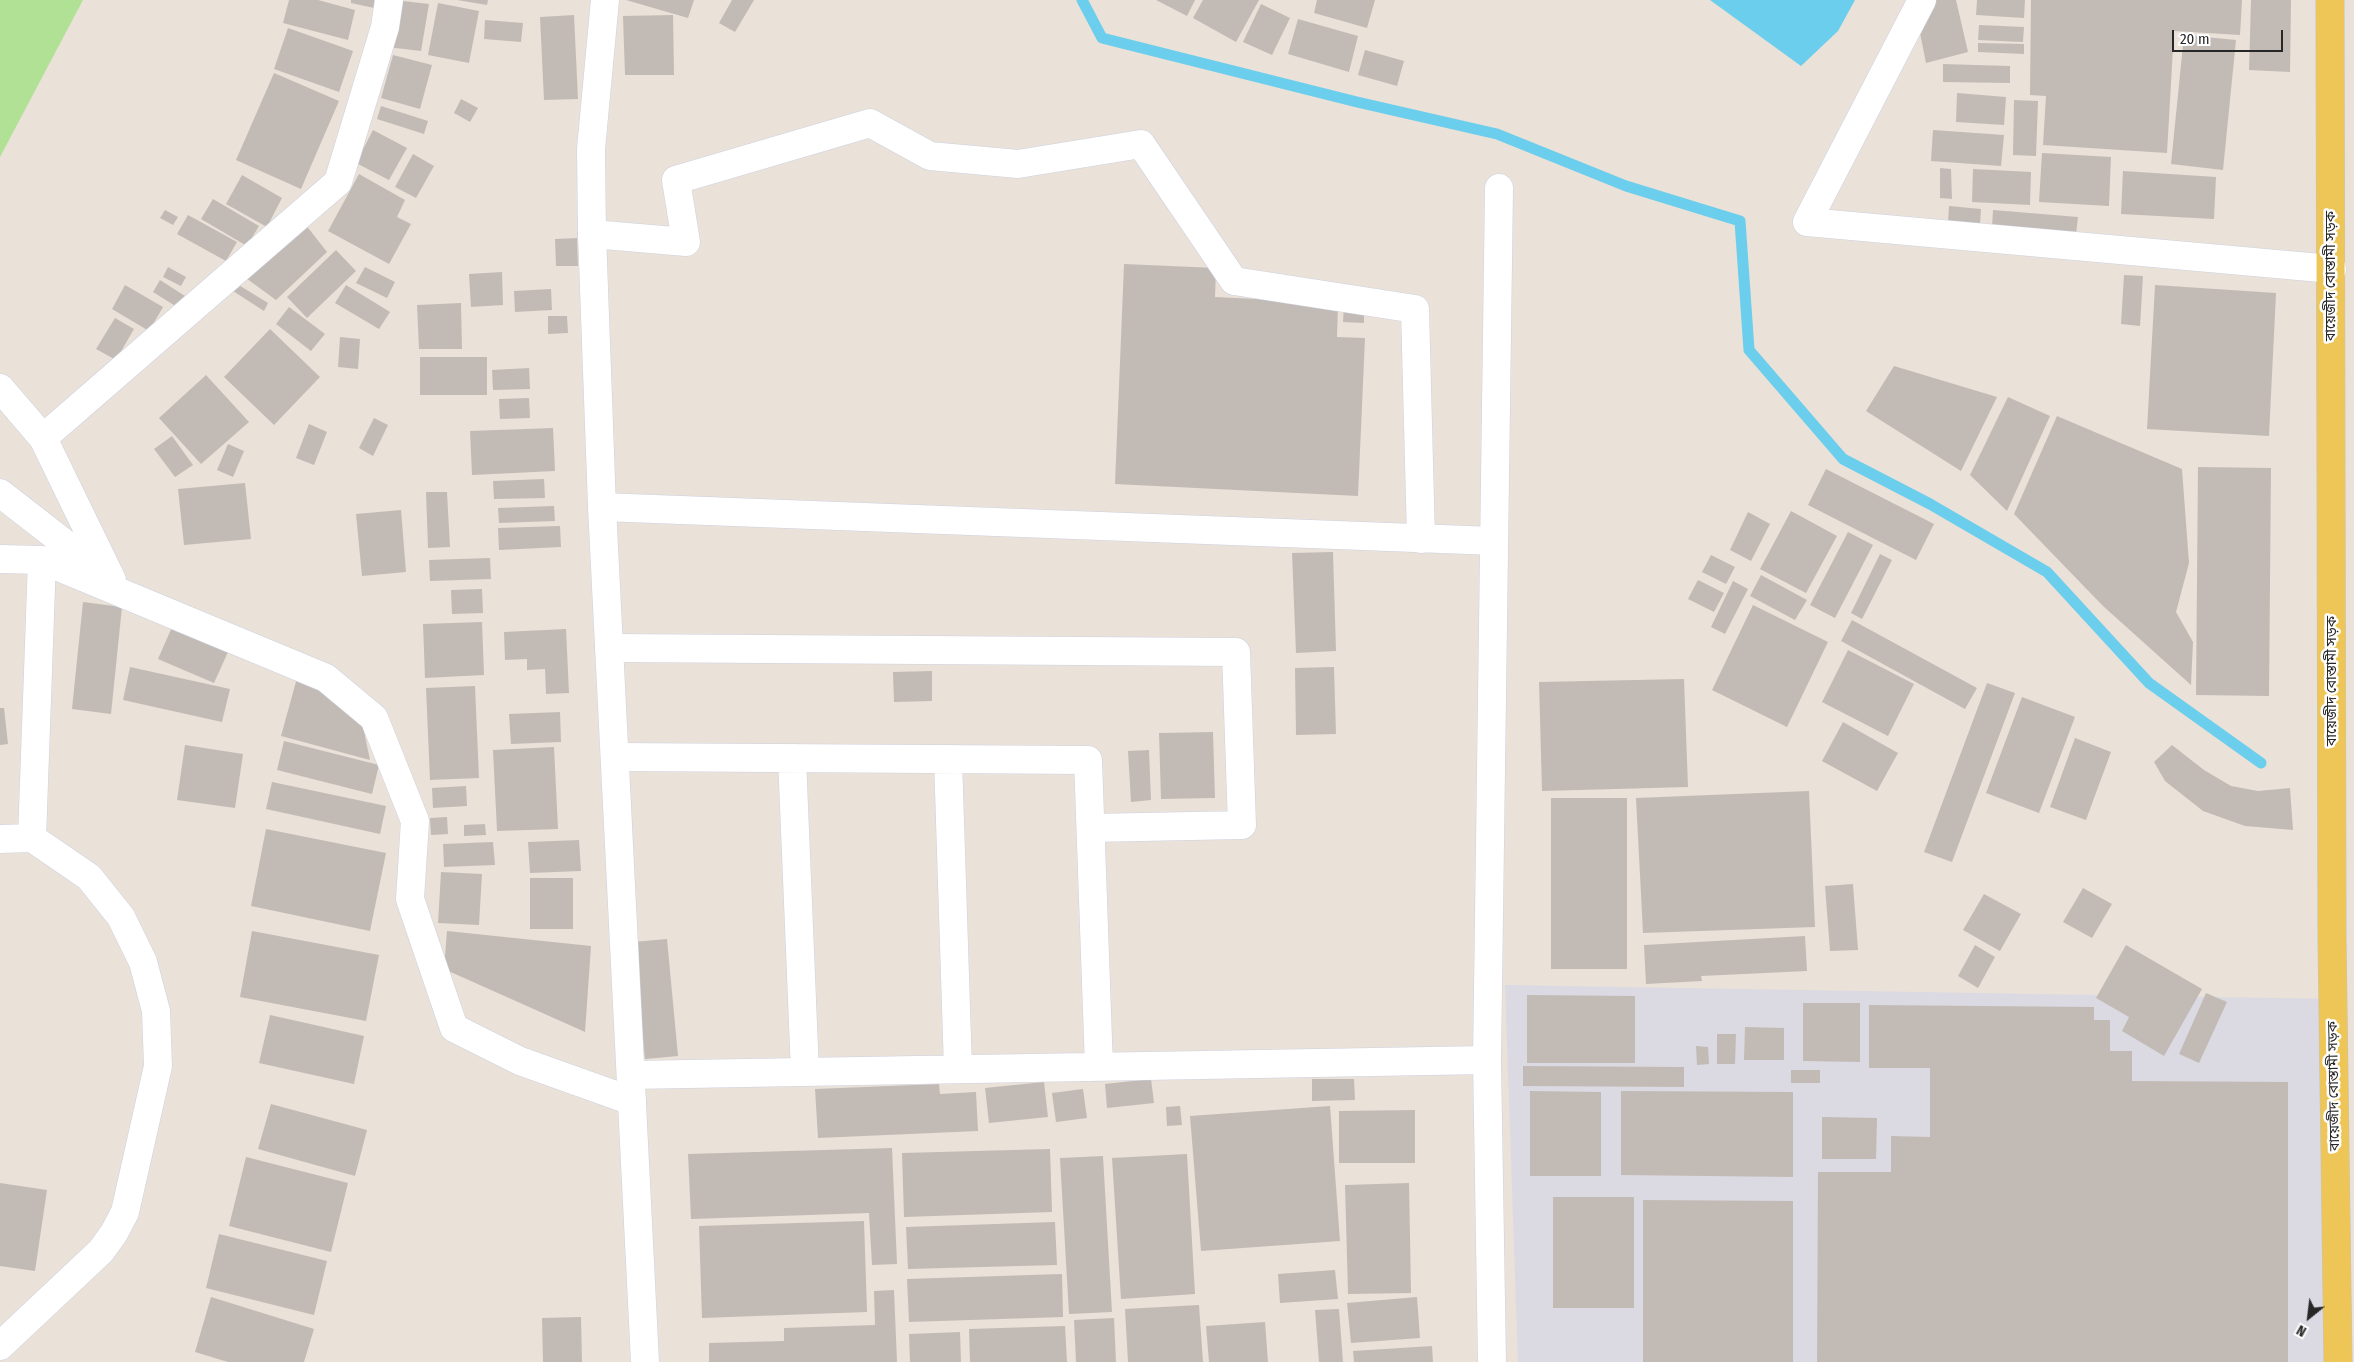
<!DOCTYPE html>
<meta charset="utf-8">
<style>
body{margin:0}
#map{position:relative;width:2354px;height:1362px;overflow:hidden;background:#eae1d8;font-family:"Fira Sans Condensed",sans-serif}
canvas{display:block}
.north{position:absolute;left:2284px;top:1292px;width:50px;height:50px;-webkit-text-stroke:4px #fff;paint-order:stroke;rotate:209deg;font-size:14px;font-weight:700;line-height:20px;text-align:center;color:#272727}
.north::after{content:'';display:block;margin:auto;width:18px;height:22px;background:#272727;clip-path:polygon(50% 0,100% 100%,50% 72%,0 100%)}
.scale{position:absolute;left:2172px;top:30px;width:111px;height:22px;box-sizing:border-box;border:2px solid #272727;border-top:0;padding-left:6px;font-size:15px;line-height:18px;white-space:nowrap;color:#272727;-webkit-text-stroke:4px #fff;paint-order:stroke}
</style>
<div id="map">
<canvas width="2354" height="1362"></canvas>
<div class="north">N</div>
<div class="scale">20 m</div>
</div>
<script>
const ctx = document.querySelector('canvas').getContext('2d');
ctx.lineJoin = 'round';
function paint(path, color) {
  ctx.fillStyle = color;
  ctx.fill(path, 'evenodd');
}
function shape(rows) {
  const path = new Path2D();
  for (const r of rows) {
    path.moveTo(r[0], r[1]);
    for (let i = 2; i < r.length; i += 2) path.lineTo(r[i], r[i + 1]);
  }
  return path;
}
function stroke(path, color, width, dash) {
  ctx.strokeStyle = color;
  ctx.lineWidth = width;
  ctx.lineCap = dash ? 'butt' : 'round';
  ctx.setLineDash(dash || []);
  ctx.stroke(path);
}
function label(font, color, halo, rows, align = 'center') {
  ctx.font = font + ' "Fira Sans Condensed","Noto Sans Bengali",sans-serif';
  ctx.lineWidth = 5;
  ctx.setLineDash([]);
  ctx.textBaseline = 'middle';
  ctx.strokeStyle = halo;
  ctx.fillStyle = color;
  for (const [text, x, y, turn = 0] of rows) {
    ctx.save();
    ctx.translate(x, y);
    ctx.rotate((+turn || 0) * Math.PI / 180);
    ctx.textAlign = isNaN(turn) ? turn : align;
    if (halo) ctx.strokeText(text, 0, 0);
    ctx.fillText(text, 0, 0);
    ctx.restore();
  }
}
paint(shape([
 [1505,985,2333,999,2329,1362,1518,1362]
]), '#dbd9e2');
paint(shape([
 [0,0,83,0,0,157]
]), '#b1e194');
paint(shape([
 [1710,0,1855,0,1838,31,1801,66]
]), '#6aceec');
stroke(shape([
 [1082,0,1102,38,1357,102,1497,134,1626,186,1740,221,1749,350,1843,459,1930,504,2047,572,2149,683,2261,763]
]), '#6aceec', 11);
paint(shape([
 [289,0,318,0,355,10,348,40,283,23],
 [351,0,376,0,374,8,351,3],
 [394,0,429,4,421,51,387,47],
 [457,0,488,0,487,5],
 [626,0,694,0,688,18],
 [732,0,754,0,735,32,719,23],
 [1156,0,1195,0,1187,16],
 [1203,0,1259,0,1236,42,1193,18],
 [1317,0,1375,0,1367,28,1314,13],
 [1923,0,1956,0,1968,52,1926,63,1916,13],
 [1977,0,2025,0,2024,18,1976,15],
 [2031,0,2242,0,2240,35,2174,31,2167,153,2043,145,2046,96,2030,95],
 [2251,0,2291,0,2290,72,2249,70],
 [438,3,479,11,469,63,428,55],
 [1261,4,1290,18,1272,55,1243,42],
 [574,15,578,99,544,100,540,17],
 [673,15,674,75,625,75,623,16],
 [1298,19,1358,36,1349,72,1288,54],
 [485,20,523,23,521,42,484,39],
 [1979,25,2024,27,2023,42,1978,40],
 [288,28,353,51,339,92,274,69],
 [2184,35,2236,40,2223,170,2171,164],
 [1978,43,2024,44,2024,54,1978,52],
 [1365,50,1404,61,1397,86,1358,75],
 [393,55,432,65,420,109,381,98],
 [1943,64,2010,66,2010,83,1943,82],
 [274,73,339,101,301,189,236,160],
 [1957,93,2006,97,2004,125,1956,122],
 [461,99,478,108,470,122,454,113],
 [2014,100,2038,101,2036,156,2013,155],
 [381,106,428,121,424,134,377,119],
 [373,130,407,148,389,180,356,163],
 [1933,130,2004,135,2001,166,1931,161],
 [2042,153,2111,157,2109,206,2039,202],
 [413,154,434,166,416,198,395,187],
 [1940,168,1951,169,1952,199,1940,198],
 [1973,169,2031,172,2030,205,1972,202],
 [2123,171,2216,177,2214,219,2121,214],
 [359,174,405,200,397,217,411,224,389,264,328,231],
 [242,175,282,198,267,227,226,204],
 [213,199,259,226,247,246,201,219],
 [1949,206,1981,209,1980,225,1948,222],
 [165,210,178,217,173,225,160,218],
 [1993,210,2078,217,2076,234,1992,227],
 [188,215,237,242,226,261,177,234],
 [302,220,327,252,276,300,239,273],
 [577,238,578,266,556,266,555,239],
 [336,250,356,271,307,318,287,297],
 [1124,264,1216,268,1215,297,1338,303,1337,337,1365,338,1358,496,1115,484],
 [168,267,186,277,181,286,163,277],
 [365,267,395,282,387,298,356,283],
 [502,272,503,305,471,307,469,274],
 [2124,275,2143,276,2140,326,2121,324],
 [160,280,185,296,177,307,153,292],
 [237,284,268,303,264,311,233,291],
 [125,285,163,307,149,331,112,309],
 [346,285,390,312,379,329,335,303],
 [2155,285,2276,293,2269,436,2147,429],
 [551,289,552,310,515,312,514,291],
 [461,303,462,349,419,349,417,305],
 [1344,305,1364,306,1364,323,1343,322],
 [289,307,325,334,311,351,276,324],
 [548,316,567,316,568,333,548,334],
 [115,318,134,329,116,360,96,349],
 [270,329,320,377,274,425,224,377],
 [340,337,360,339,358,369,338,367],
 [420,357,487,357,487,395,420,395],
 [1894,366,1997,397,1961,471,1866,411],
 [529,368,530,389,493,390,492,370],
 [206,375,249,422,201,464,159,418],
 [2008,397,2050,416,2007,511,1970,475],
 [529,398,530,418,500,419,499,399],
 [2057,416,2182,469,2189,563,2176,612,2193,642,2191,685,2103,606,2014,514],
 [374,418,388,425,373,456,359,448],
 [309,424,327,432,314,465,296,458],
 [553,428,555,471,472,475,470,431],
 [172,436,193,465,175,477,154,449],
 [228,444,244,451,233,477,217,470],
 [2198,467,2271,468,2269,696,2196,695],
 [1826,469,1934,524,1916,560,1808,505],
 [544,479,545,498,494,499,493,481],
 [245,483,251,539,184,545,178,489],
 [426,492,447,492,450,547,428,548],
 [554,506,555,521,499,523,498,508],
 [401,510,406,572,362,576,356,514],
 [1791,511,1837,536,1806,593,1760,569],
 [1748,512,1770,524,1751,561,1730,550],
 [560,526,561,547,499,550,498,528],
 [1848,532,1873,545,1835,618,1810,605],
 [1333,552,1336,651,1296,653,1292,553],
 [1880,554,1892,560,1862,619,1851,613],
 [1711,555,1735,567,1726,584,1702,572],
 [490,558,491,579,430,581,429,560],
 [1761,575,1807,600,1795,620,1750,596],
 [1698,580,1724,593,1714,612,1688,599],
 [1733,581,1748,589,1725,634,1711,627],
 [482,589,483,613,452,614,451,590],
 [83,602,122,607,111,714,72,709],
 [1753,605,1828,642,1787,727,1712,690],
 [1852,620,1977,688,1965,709,1841,641],
 [482,622,484,675,425,678,423,624],
 [172,627,228,652,214,683,158,659],
 [566,629,569,693,546,694,545,669,527,670,527,659,505,660,504,632],
 [1848,650,1914,684,1888,736,1822,702],
 [130,667,230,689,222,722,123,700],
 [1334,667,1336,734,1296,735,1295,668],
 [932,671,932,701,894,702,893,672],
 [297,678,360,712,370,760,281,736],
 [1684,679,1688,787,1542,791,1539,682],
 [1987,683,2015,693,1952,862,1924,852],
 [475,686,479,778,430,780,426,688],
 [2022,697,2075,717,2039,813,1986,793],
 [0,708,4,708,8,744,0,745],
 [560,712,561,742,511,744,509,714],
 [1843,722,1898,753,1877,791,1822,761],
 [1213,732,1215,798,1161,799,1159,733],
 [2075,738,2111,752,2086,820,2050,807],
 [284,741,379,765,372,794,277,770],
 [185,745,243,754,235,808,177,800],
 [2172,745,2204,770,2231,786,2258,791,2290,788,2293,830,2245,826,2203,811,2165,781,2154,762],
 [554,747,558,829,497,831,493,750],
 [1149,750,1151,800,1131,802,1128,751],
 [272,782,386,806,380,834,266,809],
 [466,786,467,806,433,808,432,788],
 [1809,791,1815,927,1643,933,1636,798],
 [1551,798,1627,798,1627,969,1551,969],
 [447,817,448,834,431,835,430,818],
 [485,824,486,835,464,836,464,825],
 [266,829,386,853,370,931,251,906],
 [579,840,581,871,530,873,528,842],
 [493,842,495,865,444,867,443,844],
 [441,872,482,874,479,925,438,923],
 [530,878,573,878,573,929,530,929],
 [1853,884,1858,950,1830,951,1825,886],
 [2083,888,2112,904,2092,938,2063,922],
 [1984,894,2021,914,2000,951,1963,930],
 [252,931,379,955,366,1021,240,997],
 [447,931,591,946,585,1032,444,969],
 [1805,936,1807,971,1701,976,1702,981,1646,984,1644,945],
 [667,939,678,1056,645,1059,633,942],
 [1975,945,1995,957,1978,988,1958,976],
 [2126,945,2202,989,2164,1056,2122,1031,2129,1017,2096,998],
 [2206,993,2227,1002,2199,1063,2179,1054],
 [1527,995,1635,996,1635,1063,1527,1063],
 [1803,1003,1860,1003,1860,1062,1803,1061],
 [1869,1005,2094,1007,2094,1020,2110,1020,2110,1051,2132,1051,2132,1081,2288,1082,2288,1362,1817,1362,1818,1172,1891,1172,1891,1136,1930,1137,1930,1068,1869,1068],
 [270,1015,364,1036,354,1084,259,1063],
 [1745,1027,1784,1028,1784,1060,1744,1060],
 [1717,1034,1736,1034,1735,1064,1717,1064],
 [1696,1046,1708,1047,1709,1064,1697,1065],
 [1523,1066,1684,1067,1684,1087,1523,1086],
 [1791,1070,1820,1070,1820,1083,1791,1083],
 [1151,1079,1154,1103,1107,1108,1105,1084],
 [1312,1079,1354,1079,1355,1100,1312,1101],
 [1044,1082,1048,1117,989,1123,985,1088],
 [939,1084,940,1094,976,1092,978,1131,818,1138,815,1089],
 [1083,1089,1087,1118,1056,1122,1052,1093],
 [1530,1091,1601,1092,1601,1176,1530,1176],
 [1621,1091,1793,1092,1793,1177,1621,1175],
 [271,1104,367,1130,355,1176,258,1149],
 [1180,1106,1182,1125,1167,1126,1166,1107],
 [1330,1106,1340,1241,1201,1251,1190,1116],
 [1415,1110,1415,1163,1339,1163,1339,1111],
 [1822,1117,1877,1118,1876,1159,1822,1159],
 [892,1148,897,1264,872,1265,869,1213,691,1219,688,1154],
 [1050,1149,1052,1212,904,1217,902,1153],
 [1187,1154,1195,1294,1121,1299,1112,1158],
 [1103,1156,1112,1312,1069,1314,1060,1158],
 [246,1157,348,1183,331,1252,229,1226],
 [0,1183,47,1190,35,1271,0,1266],
 [1409,1183,1411,1293,1348,1294,1345,1185],
 [1553,1197,1634,1197,1634,1308,1553,1308],
 [1643,1200,1793,1201,1793,1362,1643,1362],
 [864,1221,867,1312,702,1318,699,1226],
 [1055,1222,1057,1265,908,1269,906,1227],
 [219,1234,327,1261,314,1315,206,1288],
 [1335,1270,1338,1299,1280,1303,1278,1274],
 [1062,1274,1063,1317,909,1322,907,1279],
 [894,1290,897,1362,709,1362,709,1343,784,1341,784,1328,875,1325,874,1291],
 [211,1297,314,1329,304,1362,228,1362,195,1352],
 [1417,1297,1420,1338,1351,1343,1347,1303],
 [1199,1305,1203,1362,1128,1362,1125,1309],
 [1339,1309,1343,1362,1319,1362,1315,1310],
 [581,1317,582,1362,543,1362,542,1318],
 [1114,1318,1116,1362,1076,1362,1074,1320],
 [1265,1322,1268,1362,1209,1362,1206,1326],
 [1065,1326,1067,1362,970,1362,969,1329],
 [960,1332,961,1362,910,1362,909,1334],
 [1432,1346,1433,1362,1354,1362,1353,1351]
]), '#c2bbb5');
const pedestrian = shape([
 [43,438,338,182,385,27,389,0]
]);
const minor = shape([
 [1922,0,1807,222,2332,269],
 [592,234,686,242,676,180,870,123,930,156,1018,164,1141,144,1234,281,1415,309,1421,539],
 [0,388,43,438,112,580,0,493],
 [602,507,1494,541],
 [0,559,42,560,326,678,374,718,415,821,410,899,454,1028,520,1061,632,1101],
 [609,648,1236,652,1242,825,1091,828],
 [615,757,1088,760,1099,1067],
 [792,758,805,1072],
 [948,759,958,1069],
 [32,838,42,560],
 [0,839,32,838,89,877,121,917,143,962,156,1011,158,1066,125,1212,114,1233,101,1251,0,1346],
 [631,1075,1487,1060]
]);
const tertiary = shape([
 [605,0,591,149,592,234,602,507,645,1362],
 [1492,1362,1487,1060,1499,188]
]);
const primary = shape([
 [2330,0,2332,938,2338,1362]
]);
stroke(pedestrian, '#cdd1e0', 29);
stroke(minor, '#cdd1e0', 29);
stroke(tertiary, '#cdd1e0', 29);
stroke(primary, '#c3c3c3', 29);
stroke(pedestrian, '#fff', 28);
stroke(minor, '#fff', 28);
stroke(tertiary, '#fff', 28);
stroke(primary, '#eec658', 28);
label('14px', '#272727', '#fff', [
 ["বায়েজীদ বোস্তামী সড়ক",2331,276,-90],
 ["বায়েজীদ বোস্তামী সড়ক",2332,681,-90],
 ["বায়েজীদ বোস্তামী সড়ক",2334,1086,-91]
]);
</script>
